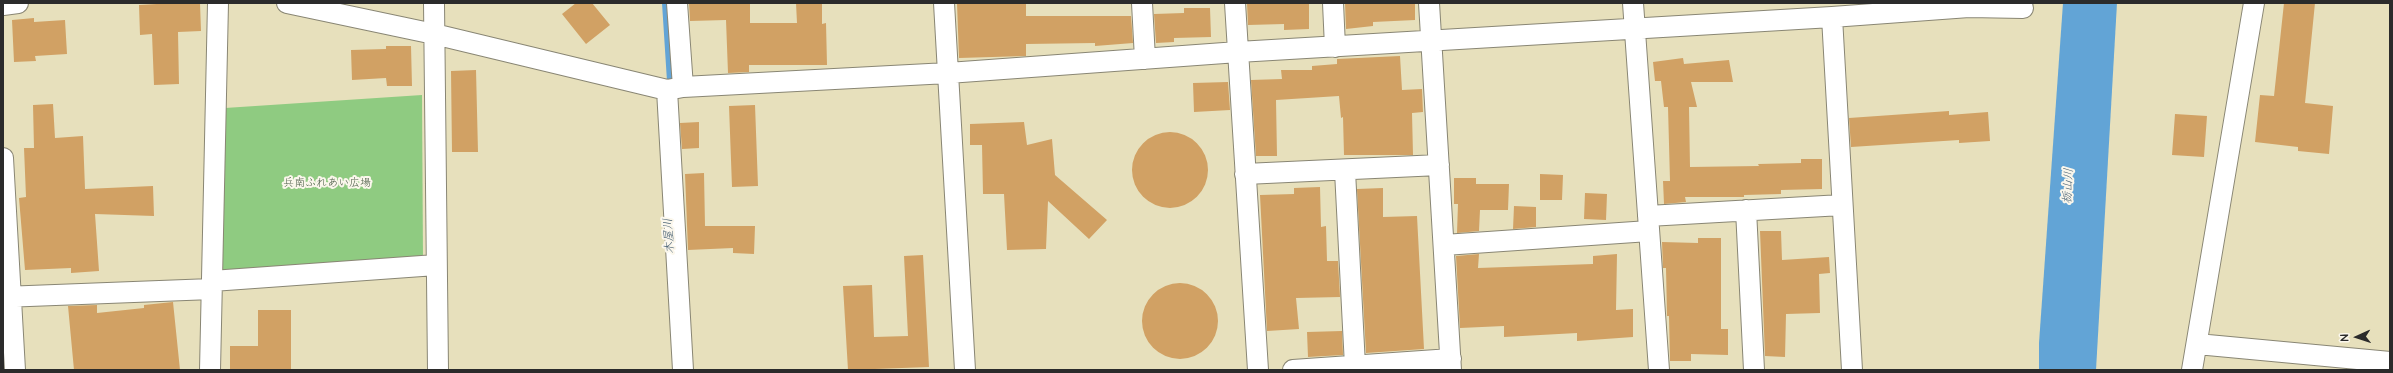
<!DOCTYPE html>
<meta charset="utf-8">
<style>
body{margin:0}
#map{position:relative;width:2393px;height:373px;overflow:hidden;background:#e7e0bc;font-family:"Architects Daughter",sans-serif}
canvas{display:block}
.frame{position:absolute;inset:0;border:4px solid #2b2b2b;pointer-events:none}
.north{position:absolute;left:2337px;top:317px;width:40px;height:40px;-webkit-text-stroke:3px #fbf7ec;paint-order:stroke;rotate:267deg;font-size:11px;font-weight:700;line-height:16px;text-align:center;color:#2b2b2b}
.north::after{content:'';display:block;margin:auto;width:14px;height:18px;background:#2b2b2b;clip-path:polygon(50% 0,100% 100%,50% 72%,0 100%)}
</style>
<div id="map">
<canvas width="2393" height="373"></canvas>
<div class="frame"></div>
<div class="north">N</div>
</div>
<script>
const ctx = document.querySelector('canvas').getContext('2d');
ctx.lineJoin = 'round';
function paint(path, color) {
  ctx.fillStyle = color;
  ctx.fill(path, 'evenodd');
}
function shape(rows) {
  const path = new Path2D();
  for (const r of rows) {
    if (r.length === 3) {
      path.moveTo(r[0] + r[2], r[1]);
      path.arc(r[0], r[1], r[2], 0, 2 * Math.PI);
      continue;
    }
    path.moveTo(r[0], r[1]);
    for (let i = 2; i < r.length; i += 2) path.lineTo(r[i], r[i + 1]);
  }
  return path;
}
function stroke(path, color, width, dash) {
  ctx.strokeStyle = color;
  ctx.lineWidth = width;
  ctx.lineCap = dash ? 'butt' : 'round';
  ctx.setLineDash(dash || []);
  ctx.stroke(path);
}
function label(font, color, halo, rows, align = 'center') {
  ctx.font = font + ' "Architects Daughter","Klee One",sans-serif';
  ctx.lineWidth = 4;
  ctx.setLineDash([]);
  ctx.textBaseline = 'middle';
  ctx.strokeStyle = halo;
  ctx.fillStyle = color;
  for (const [text, x, y, turn = 0] of rows) {
    ctx.save();
    ctx.translate(x, y);
    ctx.rotate((+turn || 0) * Math.PI / 180);
    ctx.textAlign = isNaN(turn) ? turn : align;
    if (halo) ctx.strokeText(text, 0, 0);
    ctx.fillText(text, 0, 0);
    ctx.restore();
  }
}
paint(shape([
 [422,95,423,261,220,275,225,108]
]), '#8fcb81');
paint(shape([
 [2063,3,2117,3,2096,370,2039,370,2039,343]
]), '#62a4d6');
stroke(shape([
 [665,3,670,81]
]), '#62a4d6', 6);
paint(shape([
 [174,3,200,3,201,31,178,32,179,84,154,85,152,34,140,35,139,5],
 [576,3,592,3,610,25,586,44,562,14],
 [689,3,750,3,750,23,797,23,796,3,822,3,822,24,826,23,827,65,749,65,749,72,728,73,726,20,690,21],
 [957,3,1026,3,1026,16,1131,16,1133,43,1095,46,1095,43,1026,44,1026,56,959,58],
 [1247,3,1309,3,1309,29,1284,30,1284,24,1248,25],
 [1345,3,1415,3,1415,20,1373,22,1373,26,1346,29],
 [2284,3,2315,3,2305,103,2333,106,2329,154,2298,151,2298,147,2255,142,2260,95,2274,96],
 [1184,8,1210,8,1211,37,1174,38,1174,42,1156,43,1154,14,1184,13],
 [34,18,34,22,65,20,67,54,35,56,36,61,14,62,12,20],
 [386,46,411,46,412,86,387,86,386,78,352,80,351,50,386,49],
 [1400,56,1402,90,1422,89,1423,112,1412,113,1413,155,1344,155,1343,117,1341,118,1339,96,1276,100,1277,156,1256,156,1251,80,1282,79,1281,70,1312,70,1312,66,1337,64,1337,59],
 [1683,58,1684,64,1729,60,1733,82,1691,82,1697,107,1689,107,1690,167,1759,166,1758,164,1801,163,1801,159,1822,159,1822,189,1781,190,1781,194,1744,195,1744,197,1685,197,1686,202,1664,204,1663,181,1670,181,1668,107,1664,107,1661,81,1655,81,1653,62],
 [476,70,478,152,452,152,451,71],
 [1228,82,1230,110,1194,112,1193,83],
 [53,104,55,138,83,136,85,189,153,186,154,216,95,214,99,271,71,273,71,268,25,270,19,198,26,197,24,148,34,148,33,105],
 [755,105,758,186,732,187,729,106],
 [1949,111,1949,115,1988,112,1990,141,1959,143,1959,140,1851,147,1849,118],
 [2175,114,2207,116,2204,157,2172,155],
 [699,122,699,148,682,149,680,123],
 [1024,122,1027,145,1052,139,1055,175,1107,220,1089,239,1048,201,1046,249,1007,250,1004,194,983,194,982,145,970,145,970,124],
 [1170,170,38],
 [704,173,705,226,755,226,754,254,733,253,733,248,688,250,685,174],
 [1540,174,1563,175,1562,200,1540,200],
 [1454,178,1476,178,1476,184,1509,184,1508,210,1480,210,1479,231,1457,233,1458,204,1454,204],
 [1320,187,1321,227,1326,226,1327,261,1338,261,1340,297,1296,298,1299,329,1267,331,1260,195,1294,194,1294,188],
 [1383,188,1383,217,1417,216,1424,349,1366,353,1357,189],
 [1585,193,1607,194,1606,220,1584,219],
 [1514,206,1536,207,1536,227,1513,229],
 [1760,231,1781,231,1782,260,1829,257,1830,273,1819,274,1820,313,1786,314,1785,357,1765,356],
 [1698,238,1721,238,1721,329,1728,329,1728,355,1691,354,1691,361,1670,361,1669,316,1667,316,1666,268,1663,268,1662,242,1698,243],
 [1479,254,1478,268,1593,264,1593,256,1617,254,1616,310,1633,309,1633,337,1577,341,1577,333,1504,337,1504,326,1460,328,1456,256],
 [923,255,929,367,848,370,843,286,872,285,874,337,908,336,904,256],
 [1180,321,38],
 [173,302,180,370,74,370,68,306,97,305,97,313,144,308,144,305],
 [258,310,291,310,291,370,230,370,230,346,258,346],
 [1342,331,1343,355,1308,357,1307,332]
]), '#d1a164');
const minor = shape([
 [287,3,434,34,667,90,683,87,948,73,1238,52,1832,17,1969,7,1970,3],
 [434,3,438,370],
 [677,3,683,87],
 [944,3,965,370],
 [1142,3,1145,59],
 [1235,3,1258,370],
 [1333,3,1335,47],
 [1429,3,1451,370],
 [1633,3,1659,370],
 [3,5,18,3],
 [1969,7,2023,8],
 [1832,17,1852,370],
 [667,90,683,370],
 [3,158,15,370],
 [1345,171,1355,366],
 [1245,174,1439,165],
 [1746,210,1754,370],
 [1648,216,1842,205],
 [1444,245,1649,231],
 [212,281,436,265],
 [3,297,212,289],
 [2197,344,2390,362],
 [210,370,218,3],
 [1293,370,1451,359],
 [2192,370,2254,3]
]);
stroke(minor, '#898674', 22);
stroke(minor, '#fff', 20);
label('11px', '#495b45', '#fbf7ec', [
 ["兵南ふれあい広場",327,184]
]);
label('italic 12px', '#415b6f', '#fbf7ec', [
 ["栃山川",2069,186,-87],
 ["木屋川",670,236,-94]
]);
</script>
